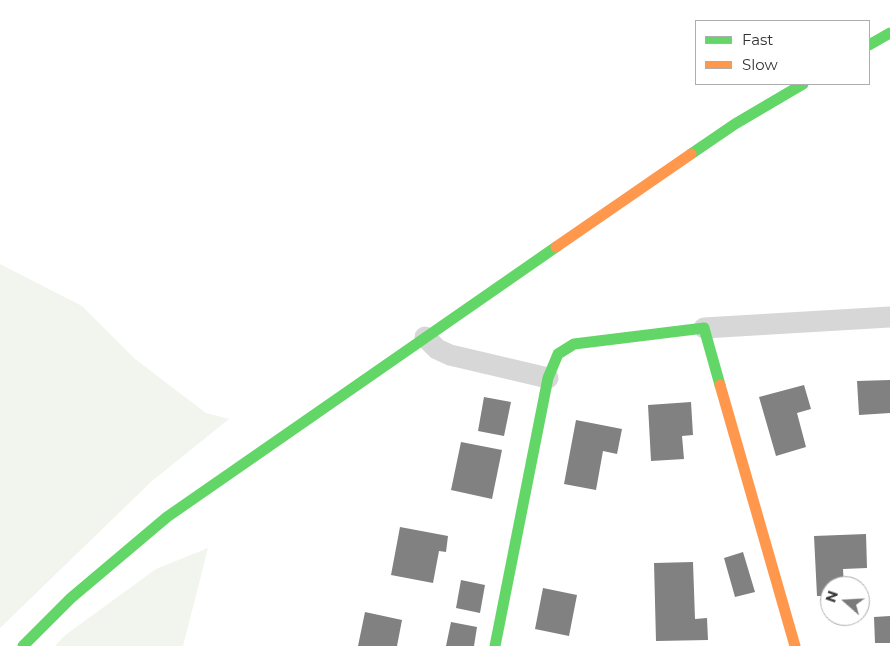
<!DOCTYPE html>
<style>
body{margin:0}
#map{position:relative;width:890px;height:646px;overflow:hidden;background:#fff;font-family:Montserrat,sans-serif}
canvas{display:block}
.legend{position:absolute;left:695px;top:20px;width:175px;height:65px;box-sizing:border-box;background:#fff;border:1px solid #adadad;margin:0;padding:6px 9px;list-style:none;font-size:15px;color:#333}
.legend li{display:flex;align-items:center;gap:10px;height:25px}
.legend b{width:25px;border:1px solid #adadad}
.north{position:absolute;left:820px;top:576px;width:50px;height:50px;box-sizing:border-box;background:#fff;border:1px solid #adadad;border-radius:50%;rotate:289deg;font-size:14px;font-weight:700;line-height:20px;text-align:center;color:#333}
.north::after{content:'';display:block;margin:auto;width:18px;height:22px;background:#7a7a7a;clip-path:polygon(50% 0,100% 100%,50% 72%,0 100%)}
</style>
<div id="map">
<canvas width="890" height="646"></canvas>
<ul class="legend">
<li><b style="height:6px;background:#63d668"></b>Fast</li>
<li><b style="height:6px;background:#ff974d"></b>Slow</li>
</ul>
<div class="north">N</div>
</div>
<script>
const ctx = document.querySelector('canvas').getContext('2d');
ctx.lineJoin = 'round';
function paint(path, color) {
  ctx.fillStyle = color;
  ctx.fill(path, 'evenodd');
}
function shape(rows) {
  const path = new Path2D();
  for (const r of rows) {
    path.moveTo(r[0], r[1]);
    for (let i = 2; i < r.length; i += 2) path.lineTo(r[i], r[i + 1]);
  }
  return path;
}
function stroke(path, color, width, dash) {
  ctx.strokeStyle = color;
  ctx.lineWidth = width;
  ctx.lineCap = dash ? 'butt' : 'round';
  ctx.setLineDash(dash || []);
  ctx.stroke(path);
}
paint(shape([
 [0,264,82,306,135,359,206,413,229,419,152,481,0,628],
 [208,548,183,646,55,646,64,636,156,569]
]), '#f1f5ed');
paint(shape([
 [890,380,890,413,859,415,857,381],
 [804,385,811,409,797,413,806,447,776,456,759,397],
 [484,397,511,402,504,436,478,431],
 [691,402,693,435,682,436,684,459,651,461,648,405],
 [576,420,622,429,617,454,603,451,596,490,564,484],
 [461,442,502,450,492,499,451,490],
 [400,527,448,536,446,552,439,551,433,583,391,575],
 [866,534,867,568,843,569,844,586,830,586,830,596,817,596,814,536],
 [743,552,755,592,735,597,724,558],
 [693,562,695,619,707,618,708,640,656,641,654,563],
 [461,580,485,585,480,613,456,608],
 [543,588,577,595,569,636,535,629],
 [365,612,402,620,397,646,358,646],
 [890,616,890,643,875,643,874,617],
 [451,622,477,627,474,646,446,646]
]), '#818181');
stroke(shape([
 [704,328,890,317],
 [425,337,437,349,450,355,548,378]
]), '#d7d7d7', 21);
stroke(shape([
 [869,45,890,33],
 [691,154,735,124,803,84],
 [23,646,71,598,167,517,556,247],
 [495,646,548,378,558,354,574,344,704,328,720,385]
]), '#63d668', 11);
stroke(shape([
 [556,247,691,154],
 [720,385,795,646]
]), '#ff974d', 11);
</script>
